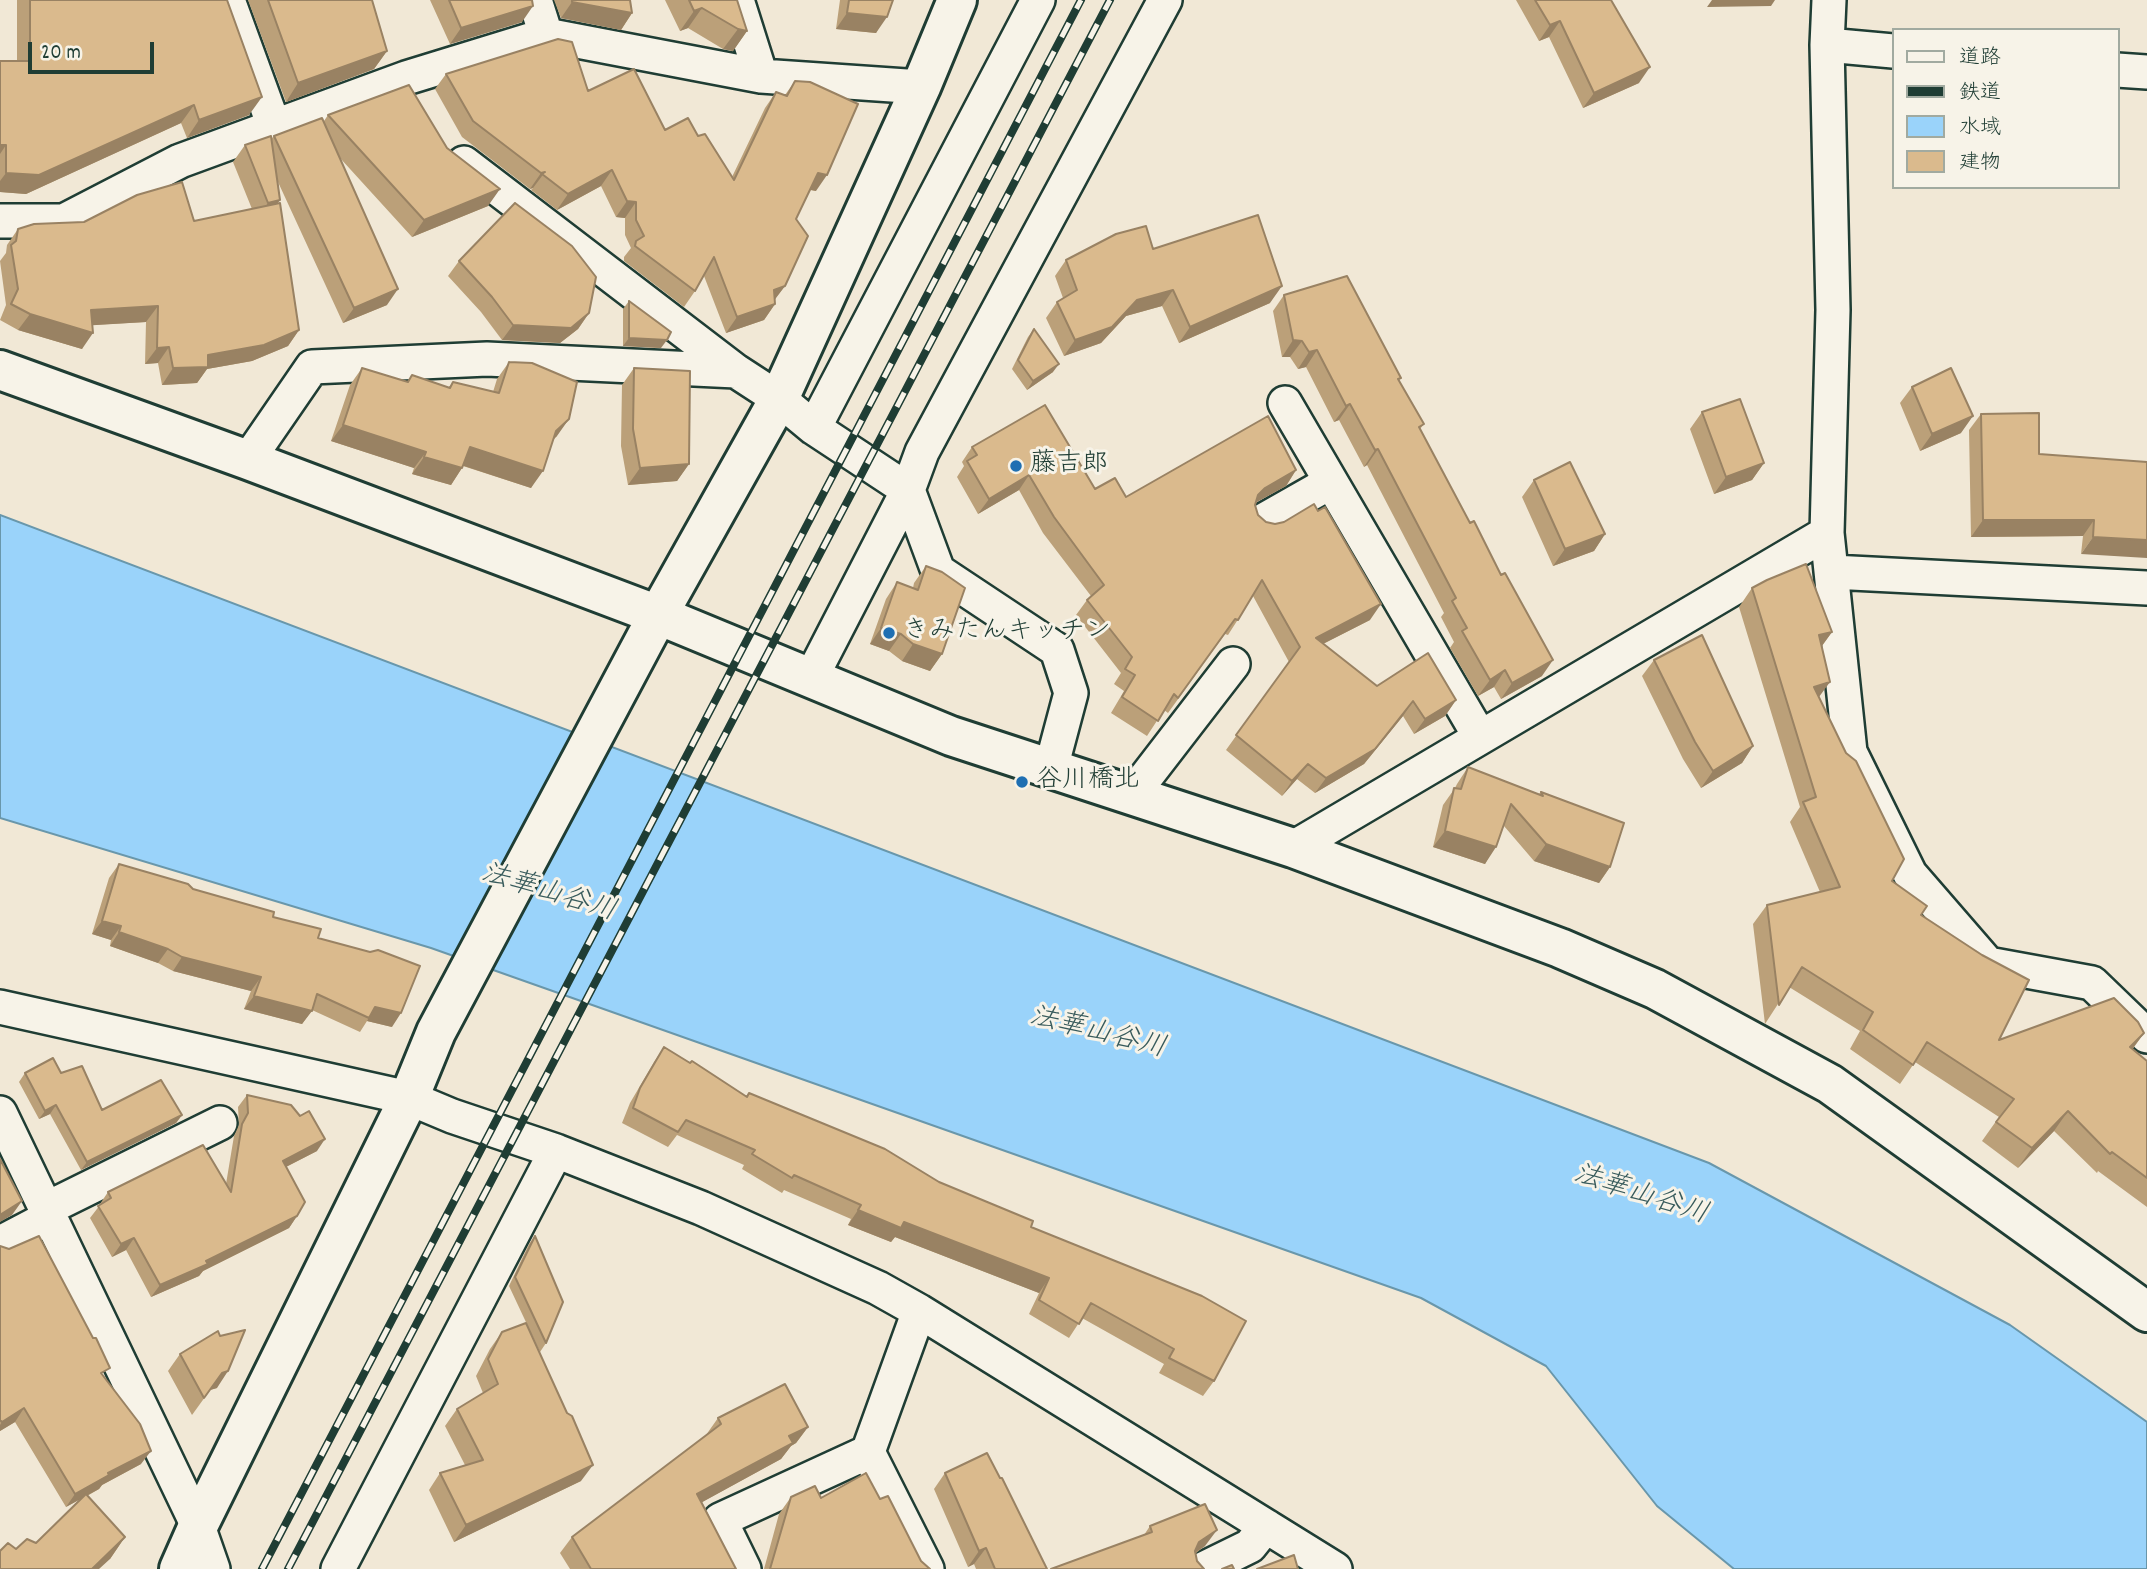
<!DOCTYPE html>
<meta charset="utf-8">
<style>
body{margin:0}
#map{position:relative;width:2147px;height:1569px;overflow:hidden;background:#f1e8d6;font-family:Dekko,"Klee One",sans-serif}
canvas{display:block}
.legend{position:absolute;left:1892px;top:28px;width:228px;height:161px;box-sizing:border-box;background:#f7f3e8;border:2px solid #a1aaa0;margin:0;padding:9px 12px;list-style:none;font-size:21px;color:#1f3d34}
.legend li{display:flex;align-items:center;gap:14px;height:35px}
.legend b{width:35px;border:2px solid #a1aaa0}
.scale{position:absolute;left:28px;top:42px;width:126px;height:32px;box-sizing:border-box;border:4px solid #1f3d34;border-top:0;padding-left:9px;font-size:21px;line-height:24px;white-space:nowrap;color:#1f3d34;-webkit-text-stroke:5px #f7f3e8;paint-order:stroke}
</style>
<div id="map">
<canvas width="2147" height="1569"></canvas>
<ul class="legend">
<li><b style="height:9px;background:#f7f3e8"></b>道路</li>
<li><b style="height:9px;background:#1f3d34"></b>鉄道</li>
<li><b style="height:19px;background:#9ad3fa"></b>水域</li>
<li><b style="height:19px;background:#daba8d"></b>建物</li>
</ul>
<div class="scale">20 m</div>
</div>
<script>
const ctx = document.querySelector('canvas').getContext('2d');
ctx.lineJoin = 'round';
function paint(path, color) {
  ctx.fillStyle = color;
  ctx.fill(path, 'evenodd');
}
function shape(rows) {
  const path = new Path2D();
  for (const r of rows) {
    path.moveTo(r[0], r[1]);
    for (let i = 2; i < r.length; i += 2) path.lineTo(r[i], r[i + 1]);
  }
  return path;
}
function stroke(path, color, width, dash) {
  ctx.strokeStyle = color;
  ctx.lineWidth = width;
  ctx.lineCap = dash ? 'butt' : 'round';
  ctx.setLineDash(dash || []);
  ctx.stroke(path);
}
function label(font, color, halo, rows, align = 'center') {
  ctx.font = font + ' Dekko,"Klee One",sans-serif';
  ctx.lineWidth = 6;
  ctx.setLineDash([]);
  ctx.textBaseline = 'middle';
  ctx.strokeStyle = halo;
  ctx.fillStyle = color;
  for (const [text, x, y, turn = 0] of rows) {
    ctx.save();
    ctx.translate(x, y);
    ctx.rotate((+turn || 0) * Math.PI / 180);
    ctx.textAlign = isNaN(turn) ? turn : align;
    if (halo) ctx.strokeText(text, 0, 0);
    ctx.fillText(text, 0, 0);
    ctx.restore();
  }
}
const water = shape([
 [0,515,1709,1163,2010,1325,2147,1422,2147,1569,1734,1569,1657,1506,1546,1366,1421,1298,431,948,0,818,0,515]
]);
paint(water, '#9ad3fa');
stroke(water, '#6997ab', 2);
const minor = shape([
 [228,0,274,126],
 [535,0,546,35],
 [737,0,761,76],
 [1829,0,1827,45,1833,310,1827,533,1850,752,1910,874,1988,964,2092,983,2147,1036],
 [1827,45,1893,51],
 [2117,70,2147,72],
 [464,163,736,371],
 [0,221,64,221,180,161,406,78,546,35,761,76,921,87],
 [1285,403,1480,737],
 [814,428,1038,0],
 [248,460,312,367,487,359,736,371,779,399,814,428,908,490,938,571,1057,650,1071,693,1051,768],
 [1264,520,1331,482],
 [1832,572,2147,588],
 [811,678,908,490,922,452,1165,0],
 [1132,795,1233,664],
 [1293,848,1827,533],
 [0,1007,409,1098,452,1116,556,1151,701,1208,878,1288,919,1311,1335,1569],
 [0,1113,198,1526,213,1569],
 [46,1209,220,1123],
 [0,1243,50,1217],
 [868,1452,927,1569],
 [338,1569,556,1151],
 [744,1569,720,1520,868,1452,919,1311],
 [1203,1569,1250,1546,1266,1526]
]);
const tertiary = shape([
 [0,370,248,460,658,615,951,736,1293,848,1560,948,1655,989,1830,1084,2147,1312],
 [179,1569,198,1526,409,1098,436,1032,658,615,779,399,921,87,957,0]
]);
stroke(minor, '#1f3d34', 38);
stroke(tertiary, '#1f3d34', 44);
stroke(minor, '#f7f3e8', 33);
stroke(tertiary, '#f7f3e8', 38);
const rail = shape([
 [262,1569,1081,0],
 [288,1569,1110,0]
]);
stroke(rail, '#1f3d34', 8);
stroke(rail, '#f7f3e8', 5, [16]);
paint(shape([
 [17,0,227,0,249,115,187,138,181,123,26,194,0,192,0,61,17,61],
 [248,0,372,0,387,51,374,69,286,102],
 [430,0,532,0,522,22,450,44],
 [554,0,630,0,632,13,621,30,561,18],
 [665,0,737,0,747,31,733,51,723,49,688,28,680,31],
 [840,0,893,0,876,33,836,29],
 [1516,0,1611,0,1639,83,1583,108,1549,37,1539,41],
 [446,74,588,91,665,130,698,136,732,177,765,108,776,92,785,95,795,81,816,191,810,190,796,219,785,286,774,300,775,304,764,320,726,333,704,276,695,291,684,307,624,261,624,257,631,248,625,235,625,218,616,217,601,186,557,210,531,190,533,188,530,189,462,137,435,89],
 [328,115,447,148,488,206,412,237,340,158,387,305,343,323,278,182,280,200,277,203,299,330,288,346,252,361,207,369,197,383,162,385,158,363,145,364,146,322,92,325,82,349,18,330,0,320,6,305,0,261,6,253,7,245,18,229,194,221,252,209,233,162,245,145,271,139,274,136,324,121],
 [1153,249,1270,303,1179,343,1162,306,1126,316,1101,343,1064,356,1046,318,1057,302,1063,298,1055,276,1066,260],
 [459,261,589,313,578,329,560,343,502,340,481,312,448,276],
 [1284,295,1401,378,1399,381,1424,424,1420,429,1542,676,1501,699,1494,687,1478,696,1450,648,1454,642,1441,617,1444,613,1367,465,1364,467,1339,420,1334,422,1306,367,1298,369,1290,357,1282,357,1273,311],
 [629,301,661,348,623,346,623,309],
 [1034,329,1053,372,1027,390,1012,369,1028,337],
 [509,362,557,436,553,440,531,488,463,466,451,485,412,474,414,468,331,441,350,385,362,368,407,382,412,375,448,388,453,382,493,392,497,379],
 [634,368,689,464,677,481,628,485,621,446,622,385],
 [1912,387,1961,433,1920,451,1900,403],
 [1702,412,1764,463,1752,480,1714,494,1690,429],
 [1981,414,2039,454,2147,462,2081,554,2083,536,1971,537,1969,430],
 [972,447,1095,489,1126,497,1296,470,1286,486,1256,502,1255,505,1258,515,1370,620,1323,644,1377,686,1456,700,1445,716,1414,734,1403,716,1364,764,1315,793,1297,779,1282,796,1226,750,1289,662,1253,596,1228,635,1225,634,1168,713,1164,710,1147,736,1111,713,1124,691,1114,684,1121,673,1076,615,1087,600,1091,596,1043,533,1019,490,978,514,957,477,964,466,962,462],
 [1534,480,1605,534,1594,551,1553,566,1522,497],
 [926,566,942,654,930,671,902,661,889,651,870,644,886,599,897,582,913,588,914,583],
 [1752,588,1832,632,1822,646,1819,697,1892,881,1921,915,1999,1040,2144,1033,2132,1050,2147,1061,2147,1207,2098,1171,2097,1173,2054,1131,2018,1168,1982,1141,1999,1117,1915,1062,1900,1084,1850,1049,1860,1031,1789,987,1765,1024,1753,924,1767,905,1820,892,1790,822,1800,807,1739,607],
 [1654,660,1753,746,1742,763,1701,788,1683,759,1642,676],
 [1468,767,1539,794,1541,792,1610,867,1599,883,1534,861,1504,826,1485,864,1433,847,1443,805,1455,788,1457,784],
 [119,864,273,917,318,938,392,1027,367,1021,360,1032,312,1010,302,1024,244,1009,251,991,173,971,158,963,110,946,111,940,92,934,109,878],
 [664,1047,746,1096,749,1093,939,1182,1031,1227,1214,1381,1203,1396,1159,1373,1164,1364,1082,1318,1069,1338,1029,1314,1039,1293,895,1237,891,1242,848,1225,851,1219,784,1190,782,1193,742,1169,744,1165,677,1135,668,1147,622,1123,630,1103,654,1062],
 [25,1073,61,1073,102,1110,182,1115,176,1123,81,1170,50,1114,39,1119,19,1082],
 [247,1095,317,1151,286,1167,297,1216,289,1228,203,1271,199,1276,151,1297,126,1250,112,1257,90,1218,100,1205,100,1204,108,1192,226,1184,234,1136,239,1125,238,1107],
 [535,1236,546,1343,540,1352,509,1286,529,1244],
 [0,1246,104,1376,141,1464,102,1485,99,1489,87,1496,125,1537,110,1559,16,1549,36,1543,82,1498,66,1507,15,1422,0,1431],
 [502,1332,581,1481,454,1542,429,1490,440,1473,465,1465,445,1426,457,1409,483,1393,476,1376,490,1349],
 [220,1336,217,1388,210,1390,192,1415,168,1371,180,1354],
 [718,1418,808,1427,796,1443,791,1446,781,1459,702,1502,736,1569,570,1569,560,1553,572,1537,706,1435],
 [945,1473,1047,1569,976,1569,974,1564,968,1567,934,1489],
 [791,1497,880,1499,921,1561,930,1569,764,1569,779,1514],
 [1150,1526,1205,1546,1196,1553,1197,1561,1144,1535]
]), '#bba079');
paint(shape([
 [1712,0,1775,0,1771,6,1707,7],
 [572,2,632,13,621,30,561,18],
 [533,6,522,22,450,44,461,28],
 [702,8,688,28,680,31,694,11],
 [847,13,887,17,876,33,836,29],
 [1560,21,1549,37,1539,41,1550,25],
 [738,29,747,31,733,51,723,49],
 [387,51,374,69,286,102,298,83],
 [1650,67,1639,83,1583,108,1594,93],
 [262,97,249,115,187,138,199,120],
 [194,105,181,123,26,194,0,192,0,181,6,173],
 [0,145,6,145,0,154],
 [612,170,601,186,557,210,568,194],
 [545,172,533,188,530,189,541,173],
 [818,173,827,175,816,191,807,189],
 [500,189,488,206,412,237,424,220],
 [280,200,268,216,256,220,268,203],
 [627,201,636,202,625,218,616,217],
 [785,286,773,302,774,290],
 [1282,286,1270,303,1179,343,1190,327],
 [398,289,387,305,343,323,354,308],
 [1173,290,1162,306,1126,316,1101,343,1064,356,1075,340,1137,300],
 [775,304,764,320,726,333,737,317],
 [158,306,146,322,80,326,91,310],
 [589,313,578,329,560,343,502,340,513,325],
 [30,314,93,333,82,349,18,330],
 [299,330,288,346,252,361,207,369,197,383,162,385,173,368,208,355],
 [629,338,667,340,661,348,623,346],
 [1293,340,1302,341,1290,357,1282,357],
 [169,347,158,363,145,364,157,348],
 [1317,350,1306,367,1298,369,1309,352],
 [1059,364,1053,372,1027,390,1033,381],
 [1350,404,1339,420,1334,422,1346,406],
 [1973,416,1961,433,1920,451,1932,434],
 [569,419,557,436,544,448,556,431],
 [343,425,426,452,414,468,331,441],
 [470,447,543,471,531,488,458,464],
 [1378,449,1367,465,1364,467,1375,450],
 [424,457,462,468,451,485,412,474],
 [1764,463,1752,480,1714,494,1726,477],
 [689,464,677,481,628,485,640,468],
 [1296,470,1286,486,1255,503,1258,495,1265,488],
 [1029,475,1019,490,978,514,989,499],
 [1983,520,2094,520,2083,536,1971,537],
 [1605,534,1594,551,1553,566,1565,549],
 [2093,537,2147,540,2147,558,2081,554],
 [1381,604,1370,620,1305,653,1316,638],
 [881,628,901,634,889,651,870,644],
 [1832,632,1818,651,1819,635],
 [913,644,942,654,930,671,902,661],
 [1553,660,1542,676,1501,699,1512,683],
 [1505,670,1494,687,1478,696,1490,680],
 [1830,682,1816,701,1814,687],
 [1456,700,1445,716,1414,734,1425,719],
 [1413,701,1403,716,1364,764,1315,793,1326,778],
 [1753,746,1742,763,1701,788,1713,771],
 [1308,764,1297,779,1282,796,1292,781],
 [1445,831,1496,847,1485,864,1433,847],
 [1546,844,1610,867,1599,883,1534,861],
 [102,921,121,926,111,940,92,934],
 [119,932,168,949,158,963,110,946],
 [182,957,261,977,251,991,173,971],
 [254,996,312,1011,302,1024,244,1009],
 [375,1007,401,1013,392,1027,367,1021],
 [2144,1033,2130,1052,2130,1047],
 [56,1105,50,1114,39,1119,45,1111],
 [2068,1111,2054,1131,2018,1168,2032,1148],
 [182,1115,176,1123,81,1170,87,1162],
 [325,1139,317,1151,274,1173,283,1161],
 [22,1201,12,1215,0,1222,0,1215],
 [858,1210,904,1222,1049,1278,1039,1293,895,1237,891,1242,848,1225],
 [297,1216,289,1228,203,1271,199,1276,151,1297,160,1285],
 [134,1238,126,1250,112,1257,121,1244],
 [228,1371,217,1388,210,1390,192,1415,222,1373],
 [24,1408,15,1422,0,1431,0,1425,2,1422],
 [808,1427,796,1443,791,1446,781,1459,686,1511,697,1494,789,1436],
 [151,1451,141,1464,102,1485,99,1489,66,1507,75,1494,108,1473],
 [593,1465,581,1481,454,1542,466,1525],
 [1217,1530,1205,1546,1187,1558,1199,1542],
 [125,1537,110,1559,99,1569,92,1569],
 [986,1548,974,1564,968,1567,979,1551]
]), '#998263');
const building = shape([
 [30,0,227,0,262,97,199,120,194,105,39,175,6,173,6,145,0,145,0,61,30,61,30,0],
 [268,0,372,0,387,51,298,83,268,0],
 [449,0,532,0,533,6,461,28,449,0],
 [572,0,630,0,632,13,572,2,572,0],
 [689,0,737,0,747,31,738,29,702,8,694,11,689,0],
 [849,0,893,0,887,17,847,13,849,0],
 [1535,0,1611,0,1650,67,1594,93,1560,21,1550,25,1535,0],
 [558,39,572,42,588,91,634,69,665,130,688,118,698,136,705,134,734,180,776,92,787,96,795,81,810,82,858,104,827,175,818,173,796,219,808,236,785,286,774,290,775,304,737,317,714,257,695,291,635,246,636,241,644,236,636,220,636,202,627,201,612,170,568,194,542,174,545,172,541,173,473,121,446,74,558,39],
 [409,85,447,148,500,189,424,220,328,115,409,85],
 [322,118,398,289,354,308,274,136,322,118],
 [271,136,280,200,268,203,245,145,271,136],
 [182,182,194,221,280,203,299,330,264,345,208,355,208,367,173,368,169,347,157,348,158,306,91,310,93,333,30,314,11,304,18,289,11,245,16,241,18,229,34,224,84,222,137,195,182,182],
 [515,203,572,246,596,277,589,313,571,328,513,325,492,297,459,261,515,203],
 [1258,215,1282,286,1190,327,1173,290,1137,300,1112,327,1075,340,1057,302,1077,290,1066,260,1116,234,1146,226,1153,249,1258,215],
 [1347,276,1401,378,1398,379,1424,424,1419,427,1470,523,1474,521,1501,575,1505,573,1553,660,1512,683,1505,670,1490,680,1462,631,1467,628,1452,601,1456,598,1378,449,1375,450,1350,404,1346,406,1317,350,1309,352,1302,341,1293,340,1284,295,1347,276],
 [629,301,671,332,667,340,629,338,629,301],
 [1034,329,1059,364,1033,381,1018,360,1034,329],
 [509,362,532,363,577,382,569,419,556,431,543,471,470,447,462,468,424,457,426,452,343,425,362,368,408,382,412,375,450,388,453,382,499,393,509,362],
 [634,368,690,371,689,464,640,468,633,429,634,368],
 [1951,368,1973,416,1932,434,1912,387,1951,368],
 [1740,399,1764,463,1726,477,1702,412,1740,399],
 [1045,405,1095,489,1115,478,1126,497,1268,416,1296,470,1265,488,1258,495,1255,505,1258,515,1266,522,1275,524,1284,522,1314,504,1318,511,1325,507,1381,604,1316,638,1377,686,1428,653,1456,700,1425,719,1413,701,1375,749,1326,778,1308,764,1292,781,1236,735,1300,647,1262,580,1238,620,1235,619,1178,698,1174,694,1158,721,1122,697,1135,675,1125,669,1132,657,1087,600,1104,585,1054,517,1029,475,989,499,967,461,977,455,972,447,1045,405],
 [2039,413,2039,454,2147,462,2147,540,2093,537,2094,520,1983,520,1981,414,2039,413],
 [1570,462,1605,534,1565,549,1534,480,1570,462],
 [1806,564,1832,632,1819,635,1830,682,1814,687,1846,753,1856,761,1904,859,1892,881,1927,906,1921,915,1982,955,2029,980,1999,1040,2114,998,2138,1022,2144,1033,2130,1047,2147,1061,2147,1178,2112,1152,2110,1154,2068,1111,2032,1148,1996,1122,2014,1099,1927,1042,1913,1065,1863,1030,1873,1012,1802,967,1779,1005,1767,905,1840,887,1803,802,1816,797,1752,588,1767,580,1806,564],
 [926,566,942,572,965,588,942,654,913,644,901,634,881,628,897,582,918,590,926,566],
 [1702,635,1753,746,1713,771,1695,742,1654,660,1702,635],
 [1468,767,1543,796,1541,792,1624,823,1610,867,1546,844,1511,804,1496,847,1445,831,1454,788,1461,789,1468,767],
 [119,864,188,884,193,889,274,912,273,917,321,929,318,938,370,952,378,950,420,966,401,1013,375,1007,369,1018,317,994,312,1011,254,996,261,977,182,957,168,949,119,932,121,926,102,921,119,864],
 [664,1047,690,1063,692,1061,747,1097,749,1093,885,1149,939,1182,1033,1221,1031,1227,1202,1296,1246,1321,1214,1381,1169,1358,1174,1349,1091,1303,1079,1324,1039,1300,1049,1278,904,1222,901,1228,858,1210,861,1205,794,1175,792,1178,752,1154,755,1150,686,1120,678,1132,633,1108,640,1088,664,1047],
 [53,1058,61,1073,82,1066,102,1110,161,1080,182,1115,87,1162,56,1105,45,1111,25,1073,53,1058],
 [247,1095,291,1105,300,1116,309,1111,325,1139,283,1161,305,1202,297,1216,206,1261,208,1264,160,1285,134,1238,121,1244,98,1206,111,1198,108,1192,203,1145,231,1192,242,1124,248,1113,247,1095],
 [0,1159,22,1201,0,1215,0,1159],
 [39,1236,93,1338,96,1338,110,1368,101,1373,140,1424,151,1451,108,1473,109,1475,75,1494,24,1408,2,1422,0,1420,0,1246,9,1249,39,1236],
 [535,1236,563,1302,546,1343,515,1277,535,1236],
 [526,1323,567,1413,572,1416,593,1465,466,1525,440,1473,483,1460,457,1409,498,1384,488,1359,502,1332,526,1323],
 [245,1330,228,1371,222,1373,204,1398,180,1354,218,1331,220,1336,245,1330],
 [785,1384,808,1427,789,1436,793,1443,697,1494,736,1569,591,1569,572,1537,721,1424,718,1418,785,1384],
 [987,1453,1000,1478,1002,1478,1047,1569,995,1569,986,1548,979,1551,945,1473,987,1453],
 [866,1473,880,1499,888,1496,921,1561,930,1569,770,1569,791,1497,815,1486,821,1498,866,1473],
 [86,1494,125,1537,92,1569,0,1569,0,1551,8,1543,16,1549,27,1539,36,1543,86,1494],
 [1205,1504,1217,1530,1199,1542,1195,1551,1197,1561,1204,1569,1051,1569,1152,1532,1150,1526,1205,1504],
 [1294,1555,1298,1569,1257,1569,1294,1555],
 [1232,1565,1234,1569,1222,1569,1232,1565]
]);
paint(building, '#daba8d');
stroke(building, '#998263', 2);
for (const [x, y, r, color] of [
 [1016,466,7,"#1f6fb2"],
 [889,633,7,"#1f6fb2"],
 [1022,782,7,"#1f6fb2"]
]) {
  const dot = new Path2D();
  dot.arc(x, y, r, 0, 2 * Math.PI);
  ctx.fillStyle = color;
  ctx.fill(dot);
  stroke(dot, '#f7f3e8', 2.5);
}
label('26px', '#1f3d34', '#f7f3e8', [
 ["藤吉郎",1030,466],
 ["きみたんキッチン",903,633],
 ["谷川橋北",1036,782]
], 'left');
label('italic 28px', '#385b5c', '#f7f3e8', [
 ["法華山谷川",548,895,17],
 ["法華山谷川",1097,1035,14],
 ["法華山谷川",1640,1197,18]
]);
</script>
